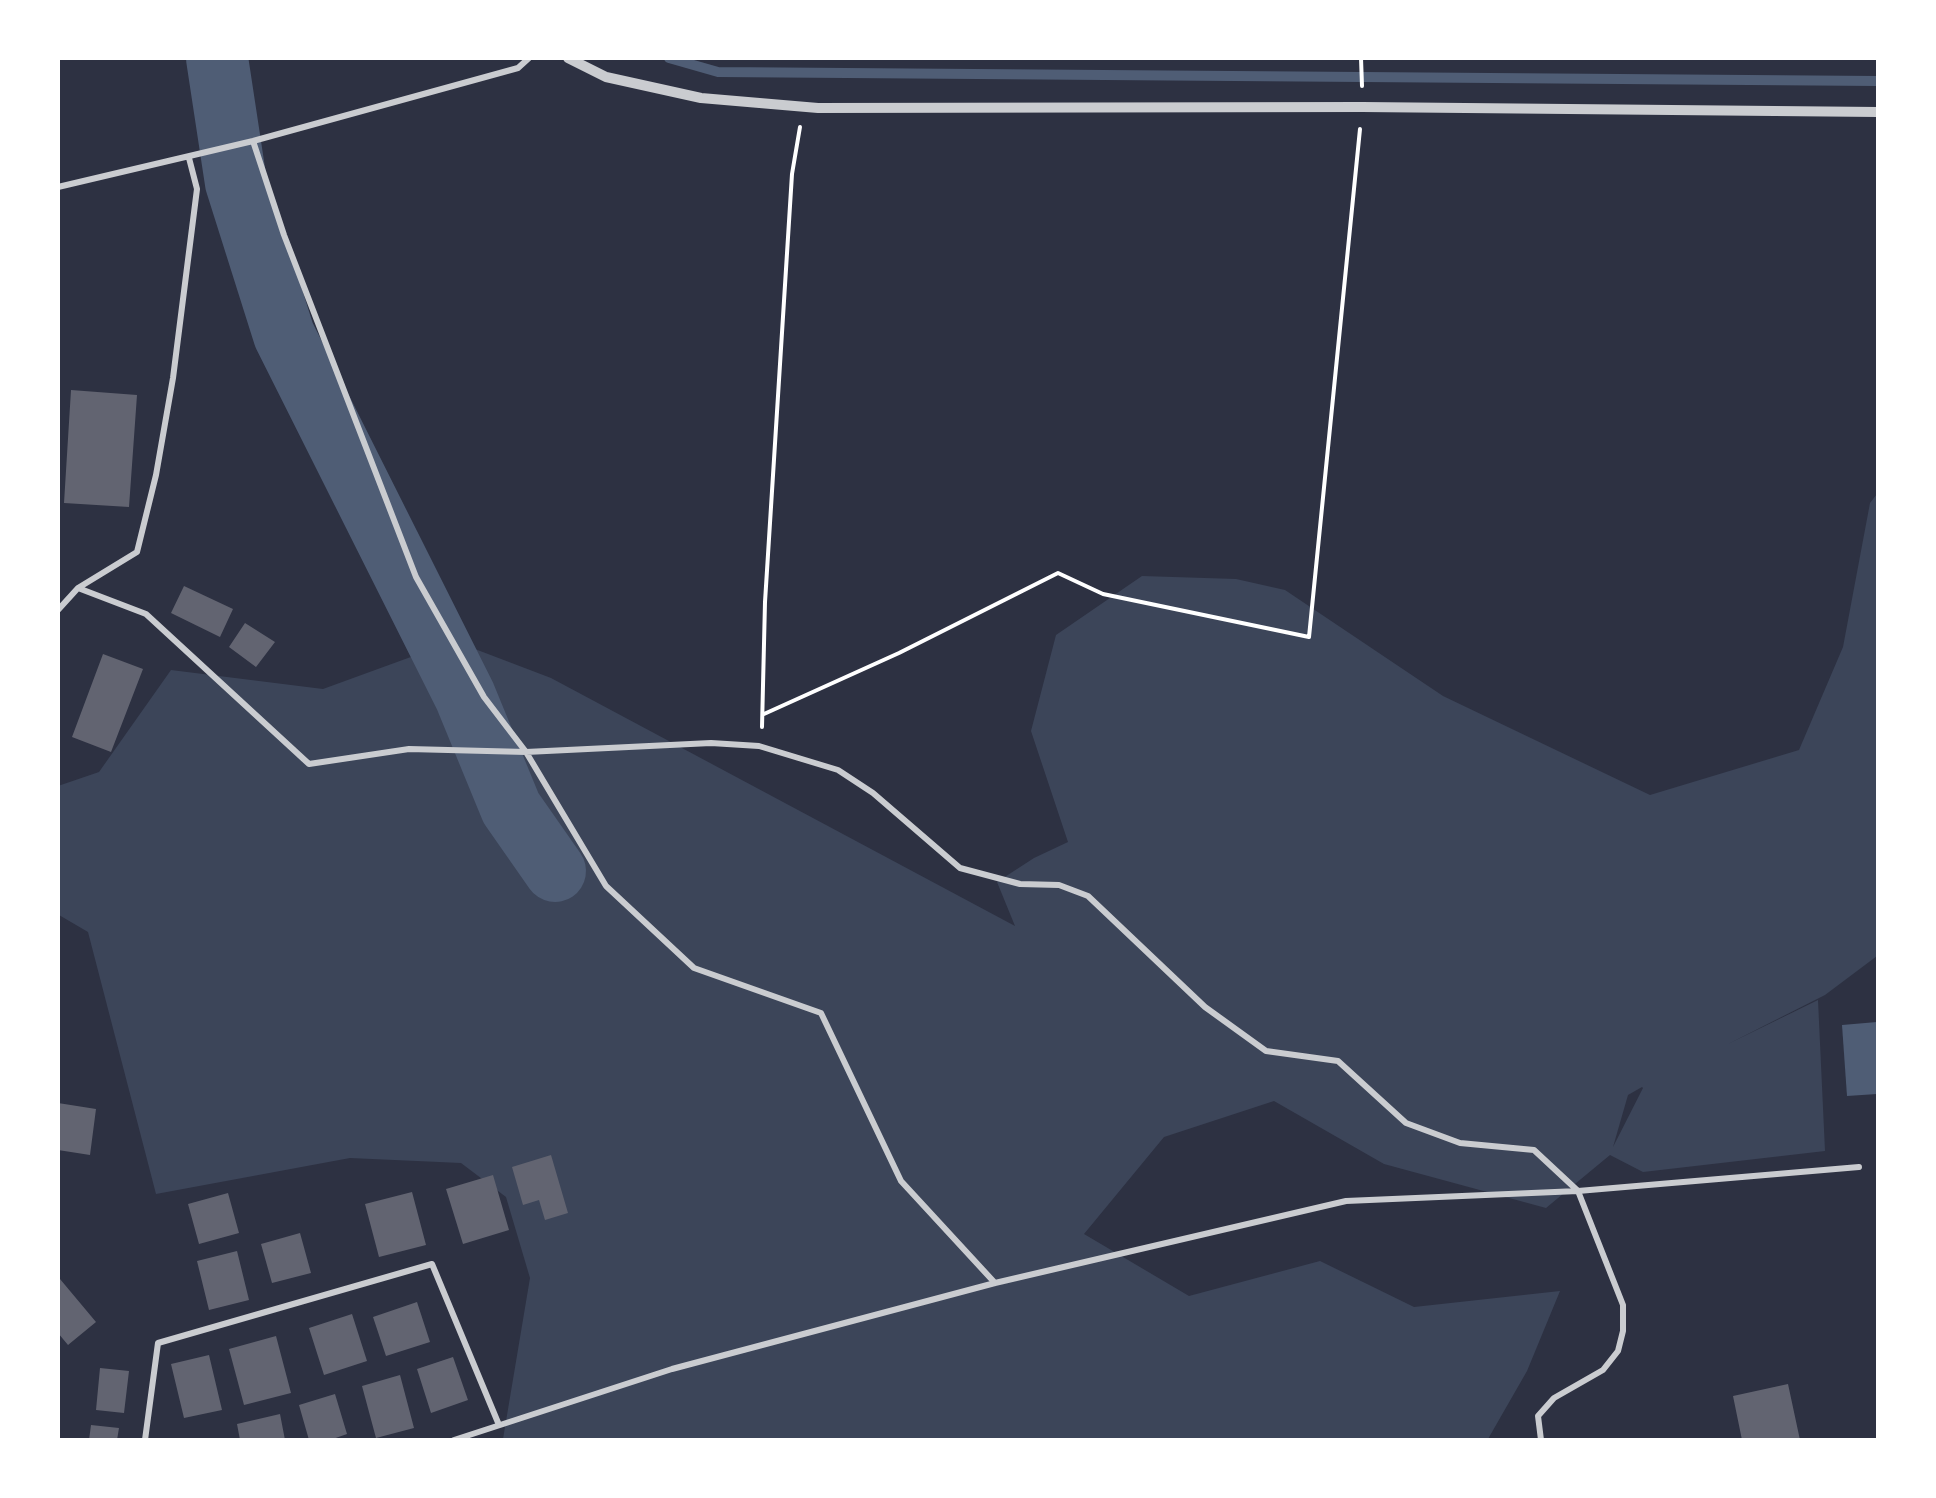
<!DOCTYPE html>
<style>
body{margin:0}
#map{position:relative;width:1936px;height:1498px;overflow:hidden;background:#2d3142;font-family:"PT Serif",serif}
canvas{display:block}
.frame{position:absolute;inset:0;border:60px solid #fff;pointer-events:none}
</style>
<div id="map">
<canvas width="1936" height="1498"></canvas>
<div class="frame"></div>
</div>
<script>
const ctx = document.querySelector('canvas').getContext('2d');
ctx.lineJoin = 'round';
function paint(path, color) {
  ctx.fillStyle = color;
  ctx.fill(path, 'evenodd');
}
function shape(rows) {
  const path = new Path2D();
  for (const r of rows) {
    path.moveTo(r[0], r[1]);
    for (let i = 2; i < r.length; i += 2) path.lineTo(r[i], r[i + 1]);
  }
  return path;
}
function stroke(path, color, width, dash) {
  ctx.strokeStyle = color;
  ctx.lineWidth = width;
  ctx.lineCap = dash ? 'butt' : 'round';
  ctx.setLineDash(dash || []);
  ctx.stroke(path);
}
paint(shape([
 [1877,494,1877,956,1825,995,1728,1044,1818,1000,1825,1151,1643,1172,1610,1155,1546,1208,1384,1164,1274,1101,1164,1137,1084,1234,1189,1296,1320,1261,1414,1307,1560,1291,1527,1371,1488,1439,503,1439,530,1278,506,1197,461,1163,350,1158,156,1194,88,932,59,915,58,786,99,772,171,670,323,689,419,654,467,646,551,678,1015,926,997,882,1034,858,1068,842,1031,731,1056,635,1142,576,1236,579,1285,590,1443,696,1650,795,1799,750,1843,647,1870,503],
 [1642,1087,1643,1088,1613,1147,1628,1095]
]), '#3c4559');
paint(shape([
 [1877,1022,1877,1094,1847,1096,1842,1025]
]), '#4f5d75');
stroke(shape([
 [669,58,718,72,1878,81]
]), '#4f5d75', 10);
stroke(shape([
 [217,58,236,183,284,335,465,696,511,808,555,871]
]), '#4f5d75', 62);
paint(shape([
 [71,390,137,395,129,507,64,503],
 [184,586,233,609,220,637,171,613],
 [245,623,275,642,256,667,229,647],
 [103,654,143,669,111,752,72,737],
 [58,1103,96,1109,90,1155,58,1150],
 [551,1155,568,1213,545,1220,539,1200,523,1205,512,1167],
 [493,1175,509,1230,463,1244,446,1189],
 [412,1192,426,1245,379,1257,365,1204],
 [228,1193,239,1233,199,1244,188,1204],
 [300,1233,311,1273,272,1283,261,1244],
 [237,1251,249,1300,209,1310,197,1261],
 [60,1279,96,1322,68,1345,58,1333],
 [417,1302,430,1342,386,1356,373,1317],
 [352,1314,367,1361,324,1375,309,1328],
 [276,1336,291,1393,244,1405,229,1349],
 [209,1355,222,1410,184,1418,171,1364],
 [453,1357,468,1400,431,1413,417,1369],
 [100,1368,129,1371,124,1413,96,1410],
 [400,1375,414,1428,376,1438,362,1386],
 [1788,1384,1800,1440,1742,1440,1733,1396],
 [335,1394,347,1434,330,1440,309,1440,299,1405],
 [280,1414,285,1440,240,1440,237,1424],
 [91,1425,119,1428,117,1440,89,1440]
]), '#626471');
stroke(shape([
 [1361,58,1362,86],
 [764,714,899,653,1058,573,1103,594,1309,637,1360,129],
 [762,727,765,602,792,174,800,127]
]), '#fff', 4);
stroke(shape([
 [253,141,284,235,416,577,484,697,526,752,606,886,694,968,821,1013,901,1181,995,1283],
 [58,187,253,141,518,68,529,58],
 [78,588,146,614,309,764,409,749,526,752,711,743,759,746,838,770,873,793,960,868,1020,884,1059,885,1088,896,1205,1007,1266,1051,1338,1061,1406,1123,1460,1143,1534,1150,1578,1191,1623,1305,1623,1331,1618,1351,1603,1370,1554,1398,1538,1416,1541,1440],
 [58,610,78,588,137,552,156,475,173,378,197,189,189,158],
 [145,1440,158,1343,432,1264,499,1425],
 [454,1440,672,1369,995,1283,1346,1201,1578,1191,1859,1167]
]), '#caccd0', 6);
stroke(shape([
 [568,58,606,77,701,98,818,108,1362,107,1878,112]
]), '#caccd0', 10);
</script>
